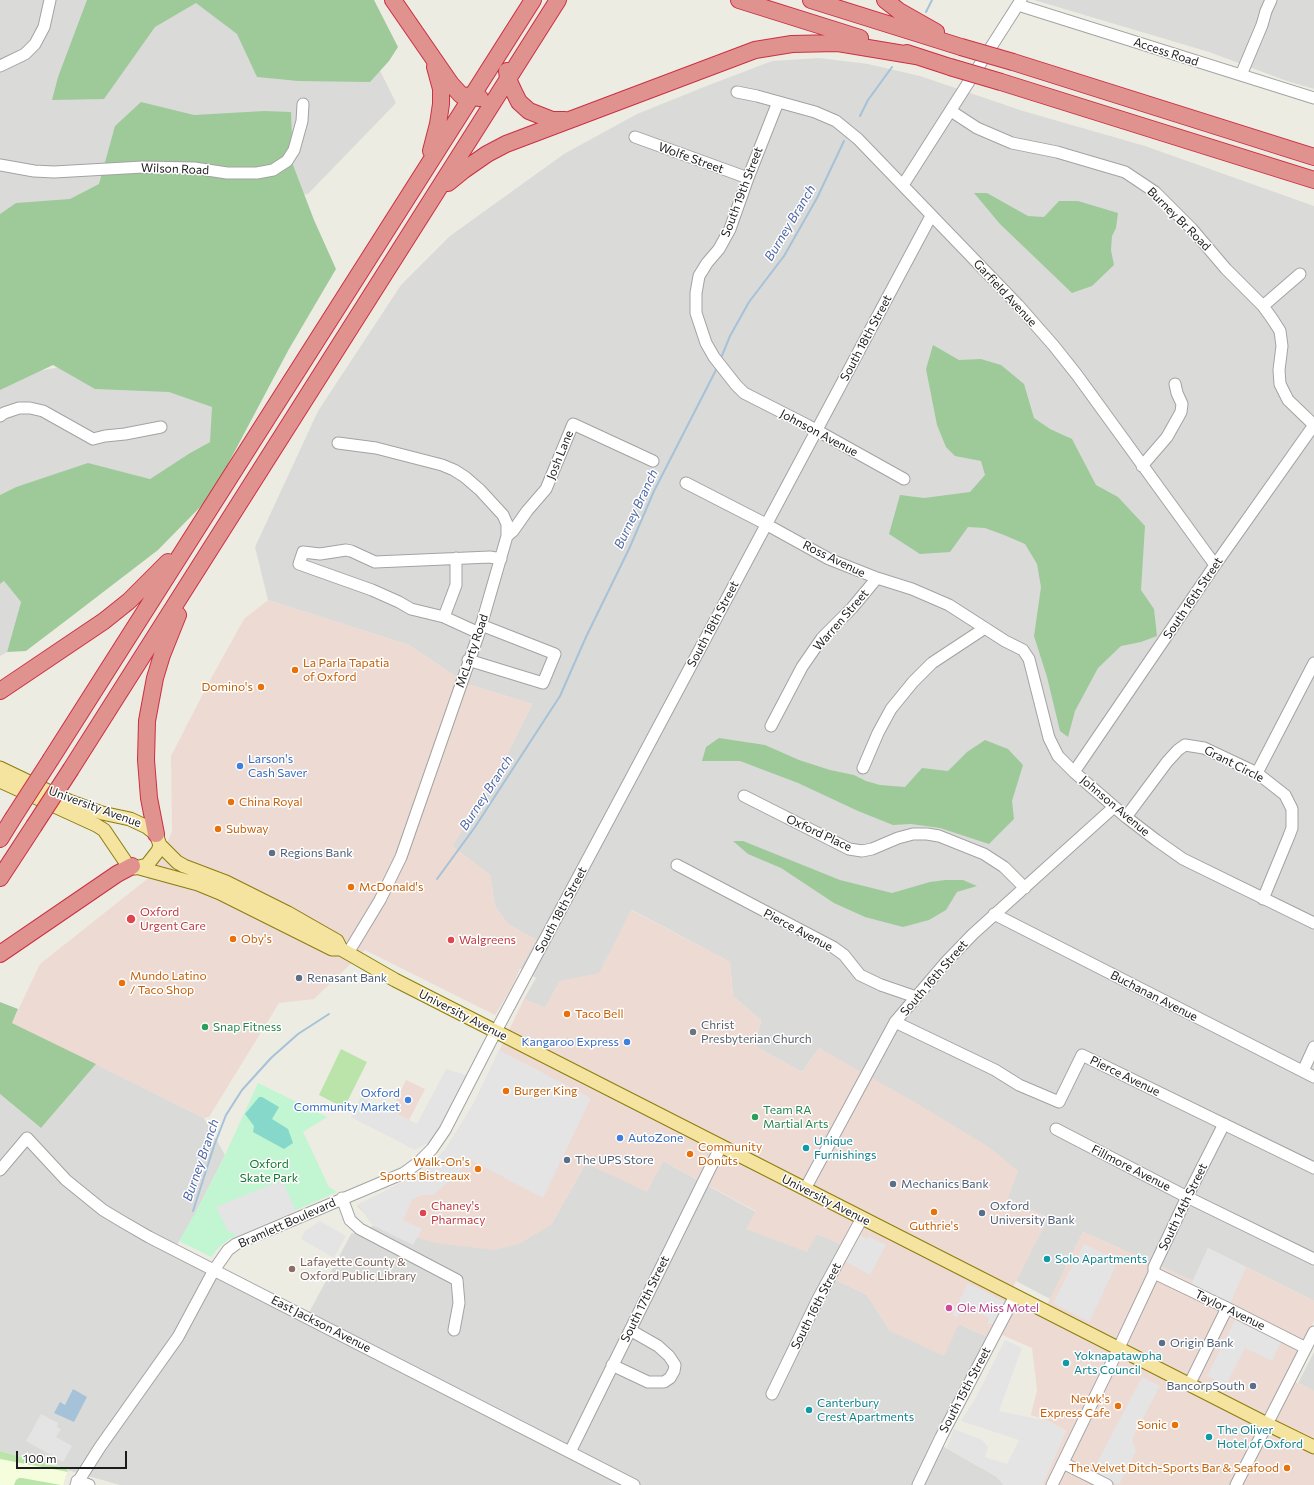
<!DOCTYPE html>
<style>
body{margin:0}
#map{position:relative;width:1314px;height:1485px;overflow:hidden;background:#edece3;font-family:Commissioner,sans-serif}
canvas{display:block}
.scale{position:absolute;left:16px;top:1451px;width:111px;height:18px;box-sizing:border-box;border:2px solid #1c1c1c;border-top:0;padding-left:5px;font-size:12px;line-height:14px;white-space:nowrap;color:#1c1c1c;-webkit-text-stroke:3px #fff;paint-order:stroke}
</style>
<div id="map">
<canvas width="1314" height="1485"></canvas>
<div class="scale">100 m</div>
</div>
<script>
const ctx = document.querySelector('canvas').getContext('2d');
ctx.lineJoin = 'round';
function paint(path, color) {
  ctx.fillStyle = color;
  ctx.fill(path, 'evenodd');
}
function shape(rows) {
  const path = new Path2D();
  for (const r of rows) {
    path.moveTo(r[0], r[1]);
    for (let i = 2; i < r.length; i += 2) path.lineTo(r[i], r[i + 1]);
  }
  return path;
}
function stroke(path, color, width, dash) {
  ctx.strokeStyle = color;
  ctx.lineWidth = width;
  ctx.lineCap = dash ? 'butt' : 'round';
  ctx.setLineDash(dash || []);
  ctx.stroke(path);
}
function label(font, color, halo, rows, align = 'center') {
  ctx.font = font + ' Commissioner,sans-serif';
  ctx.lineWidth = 3;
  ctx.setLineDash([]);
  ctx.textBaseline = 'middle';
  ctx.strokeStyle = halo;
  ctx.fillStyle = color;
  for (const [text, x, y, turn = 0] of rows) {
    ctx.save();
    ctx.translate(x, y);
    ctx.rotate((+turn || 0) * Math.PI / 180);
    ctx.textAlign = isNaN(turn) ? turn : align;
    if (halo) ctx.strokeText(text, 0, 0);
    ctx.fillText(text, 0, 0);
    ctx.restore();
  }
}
paint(shape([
 [0,0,207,0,363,36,396,103,308,194,0,232],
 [1034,0,1314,0,1314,89,1287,81,1209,52],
 [819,58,868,64,920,76,1023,111,1145,146,1314,206,1314,1301,1208,1248,1193,1281,1083,1232,1050,1299,1016,1281,1048,1218,1008,1198,819,1048,802,1072,755,1046,761,1020,733,996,730,962,632,910,599,974,560,981,545,1008,524,999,536,978,520,968,536,940,508,924,495,906,490,875,452,846,495,779,532,704,467,684,409,645,268,600,255,547,318,411,401,285,450,236,564,154,637,114,704,87,772,61],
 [98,360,226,401,210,442,190,453,150,479,88,464,16,487,0,495,0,384,22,374],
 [4,581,21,602,7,652,0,656,0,584],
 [96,1064,204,1118,225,1155,197,1210,172,1254,305,1320,351,1234,376,1225,551,1225,586,1163,647,1191,663,1161,756,1212,747,1230,817,1234,851,1248,832,1278,867,1295,890,1331,959,1324,988,1337,932,1440,997,1477,1004,1485,120,1485,0,1451,0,1094,41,1128],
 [1314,1352,1314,1391,1298,1383]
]), '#dadad9');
paint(shape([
 [268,600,409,645,467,684,532,704,495,779,452,846,490,875,495,906,508,924,536,940,520,968,512,987,495,1015,365,950,314,999,279,1003,209,1117,204,1118,12,1023,40,964,151,876,172,832,171,756,208,684,244,619],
 [631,910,730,962,733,996,761,1020,755,1046,802,1072,819,1048,913,1101,989,1147,1018,1171,1008,1198,1048,1218,988,1337,959,1324,944,1356,890,1331,867,1295,832,1278,851,1248,817,1234,807,1252,746,1229,756,1211,663,1161,647,1192,586,1163,551,1225,519,1244,494,1250,435,1243,376,1225,357,1206,425,1170,445,1150,474,1103,524,999,545,1008,560,981,599,973],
 [406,1080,425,1089,409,1120,391,1111],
 [1083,1232,1193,1281,1208,1248,1314,1301,1314,1321,1285,1377,1314,1391,1314,1485,1042,1485,1066,1431,1048,1421,1031,1415,1037,1390,1032,1348,1000,1334,1015,1303,1042,1315]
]), '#eddad3');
paint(shape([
 [0,1451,68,1469,63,1485,0,1485]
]), '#f5fddc');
paint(shape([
 [341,1049,367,1062,344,1108,319,1095],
 [0,1451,67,1469,68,1472,0,1459],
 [19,1478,22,1478,61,1485,14,1485,16,1480]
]), '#bbe4ab');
paint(shape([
 [87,0,374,0,398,47,389,61,370,82,298,81,257,77,237,34,196,3,155,27,104,99,52,100,58,77],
 [141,102,194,115,264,111,291,112,293,165,314,220,336,269,289,349,211,496,158,550,72,616,26,651,7,652,21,602,4,581,0,584,0,495,16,487,88,463,150,479,190,453,210,442,212,407,169,392,95,389,53,365,0,390,0,214,16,203,70,199,99,184,115,126],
 [974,193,987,193,1028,216,1044,217,1059,201,1078,201,1118,213,1116,228,1112,236,1111,250,1114,265,1092,286,1072,293,1000,224],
 [933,345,959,360,981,359,1001,365,1024,384,1034,418,1050,429,1072,439,1096,485,1118,497,1145,526,1141,590,1154,609,1157,636,1141,642,1121,646,1098,668,1075,711,1068,737,1060,731,1047,677,1034,636,1041,587,1037,564,1025,544,1004,535,985,528,968,527,950,552,920,554,889,534,900,495,924,498,970,492,985,475,981,461,955,456,946,447,937,425,926,369],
 [719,738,765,745,799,760,830,770,854,775,866,781,880,785,905,787,922,768,948,771,967,752,985,740,1008,749,1023,765,1012,801,1014,819,989,844,940,828,911,824,893,825,858,811,798,783,740,761,702,761,706,747],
 [733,841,743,841,840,880,892,893,930,882,945,880,963,880,977,886,957,892,946,910,929,920,903,927,865,917,834,903,781,868,748,854],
 [0,1002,18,1009,12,1023,96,1064,41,1128,0,1094]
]), '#9eca9a');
paint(shape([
 [258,1083,327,1117,303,1132,329,1187,337,1192,228,1240,219,1247,211,1257,179,1241,197,1210,225,1155]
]), '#c2f5d1');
paint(shape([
 [259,1097,262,1097,279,1107,272,1119,288,1129,293,1143,284,1149,253,1132,254,1126,245,1114]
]), '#85d8ca');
paint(shape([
 [499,1050,591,1098,543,1198,469,1159,457,1174,433,1195,421,1195,412,1200,403,1220,422,1229,413,1245,372,1225,358,1204,396,1186,425,1170,445,1150,474,1103],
 [446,1069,466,1075,458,1098,432,1141,415,1150,351,1117,361,1097,417,1124],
 [282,1180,296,1211,237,1236,228,1231,216,1207],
 [320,1221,346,1236,334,1258,301,1239,305,1231],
 [860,1235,868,1239,869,1236,886,1245,870,1275,846,1262],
 [1084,1244,1109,1256,1107,1262,1116,1266,1089,1322,1053,1303],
 [1208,1248,1246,1267,1230,1304,1190,1287],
 [968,1283,1005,1302,993,1324,988,1324,989,1318,965,1305,957,1318,952,1315],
 [1235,1320,1281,1342,1272,1361,1245,1348,1226,1385,1207,1376],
 [1005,1340,1022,1348,999,1411,1048,1421,1066,1431,1042,1485,1004,1485,997,1477,947,1448,954,1429,982,1440,988,1447,985,1457,1007,1464,1019,1440,961,1421,975,1399],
 [1142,1377,1160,1386,1132,1439,1136,1451,1119,1485,1092,1472],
 [41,1414,58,1423,57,1427,61,1429,56,1437,72,1446,63,1462,26,1441]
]), '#e4e4e4');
paint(shape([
 [73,1389,87,1397,74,1422,54,1413,60,1402,65,1405]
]), '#a6c2d8');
stroke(shape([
 [926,12,932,0],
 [860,116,868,100,892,67],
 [721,358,730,336,749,302,784,256,817,198,844,141],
 [437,879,475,827,560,696,586,637,629,549,654,491,717,368],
 [193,1211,214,1146,226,1115,242,1090,271,1058,298,1034,329,1014]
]), '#a6c2d8', 2);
const minor = shape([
 [1018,5,1314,98],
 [0,66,25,54,35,44,44,27,50,0],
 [1241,75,1262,25,1266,11,1271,0],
 [737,92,757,96,815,112,836,121,858,139,1018,305,1054,346,1077,375,1215,565],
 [778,102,748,178,730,229,719,249,707,263,699,276,696,293,696,313,706,343,714,357,736,385,744,393,807,425,904,479],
 [951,111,977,128,1012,143,1057,152,1125,172,1155,192,1192,229,1226,269,1263,306,1273,320,1280,331,1282,346,1279,370,1280,384,1288,400,1314,425],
 [635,137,748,178],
 [0,165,34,171,54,172,143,167,194,168,227,173,257,173,273,170,287,161,294,150,302,121,303,104],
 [903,185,1021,0],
 [1263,306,1300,274],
 [0,416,4,413,19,408,30,408,43,411,93,439,105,436,125,434,161,427],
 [338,443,376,448,442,465,454,470,465,477,480,490,503,515,507,524,507,536,479,633,401,857,380,900,348,953],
 [1142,466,1167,437,1181,412,1182,404,1177,393,1175,384],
 [686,483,762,522,829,559,877,578,912,589,949,605,1005,641,1023,650,1029,659,1049,738,1058,756,1074,772,1126,817,1156,840,1183,859,1314,923],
 [507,536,513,531,527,511,546,489,573,424,653,461],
 [444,617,456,585,456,558],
 [479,633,444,617,411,609,399,602,372,590,299,564,303,552,320,554,346,550,351,551,375,562,490,557,501,559],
 [468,660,543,683,555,654,481,625],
 [771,726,802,667,822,638,852,608,877,578],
 [863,768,878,733,891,709,913,682,932,663,985,628],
 [1074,772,1215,565,1314,425],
 [1257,773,1314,663],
 [744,796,849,849,862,851,872,849,898,838,913,834,927,834,939,836,984,854,1004,867,1025,888],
 [1126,817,1167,762,1178,750,1185,745,1204,748,1257,773,1285,795,1292,809,1292,828,1289,836,1263,899],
 [677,865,833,947,844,955,860,975,881,985,916,997],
 [994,914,1314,1077],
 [895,1022,995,1070,1019,1085,1059,1102,1082,1055,1314,1168],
 [1303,1071,1314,1047],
 [1056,1129,1187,1197,1314,1259],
 [0,1170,27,1138,66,1180,103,1210,123,1222,149,1237,634,1485],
 [805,1189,895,1022,946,962,973,934,1114,807],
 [342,1198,350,1220,360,1229,457,1280,459,1303,454,1330],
 [1154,1273,1227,1308,1306,1348],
 [612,1365,648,1382,664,1382,670,1378,674,1371,675,1365,669,1356,658,1346,630,1330],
 [1189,1385,1227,1308],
 [772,1394,818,1299,862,1218],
 [570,1452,721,1146],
 [1063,1463,1107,1485],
 [77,1481,89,1485],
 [76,1485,100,1447,178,1337,214,1270,228,1250,236,1244,404,1173,419,1162,432,1149,445,1130,496,1031,931,216],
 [918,1485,941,1437,1015,1296],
 [1052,1485,1115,1356,1154,1273,1154,1267,1187,1197,1224,1124],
 [1236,1485,1314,1332]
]);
const major = shape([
 [0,768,69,801,102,813,130,819,147,827,156,834,160,845,177,862,184,866,226,882,288,913,337,941,341,949],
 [0,781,96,825,104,830,127,864,132,866,198,884,220,893,332,949,341,949,395,980,1267,1424,1314,1447],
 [135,868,147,865,158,851,160,845]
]);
const highway = shape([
 [393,0,451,84,461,95,480,98],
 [739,0,860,38],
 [811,0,961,47],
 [885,0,899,11,936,32],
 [907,53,950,67],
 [1013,62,1314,157],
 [507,71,508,79,514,92,519,102,529,111,552,120,565,120],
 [1001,82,1314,180],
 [431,151,438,124,441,104,441,89,435,67],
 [448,183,464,170,487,154,506,144,755,50,792,44,838,43,916,56],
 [0,691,104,621,129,601,168,562],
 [51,759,533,0],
 [71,769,558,0],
 [156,834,149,798,146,760,147,721,155,678,162,655,178,615],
 [0,839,13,818],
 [0,878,34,826],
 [0,954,117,874,132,866]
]);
stroke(minor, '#a3a3a3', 13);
stroke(major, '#8b7d0a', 15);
stroke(highway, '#cc2f42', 18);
stroke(minor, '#fff', 11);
stroke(major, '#f5e3a0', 13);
stroke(highway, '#e0928f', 16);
const highwayBridge = shape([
 [961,47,1013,62],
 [950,67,1001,82],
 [13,818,51,759],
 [34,826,71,769]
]);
stroke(highwayBridge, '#cc2f42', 18, []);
stroke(highwayBridge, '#e0928f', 16);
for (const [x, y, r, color] of [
 [295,670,4,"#e8710a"],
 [261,687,4,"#e8710a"],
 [240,766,4,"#3f7fe0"],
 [231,802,4,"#e8710a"],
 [218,829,4,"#e8710a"],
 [272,853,4,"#5c6f8a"],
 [351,887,4,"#e8710a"],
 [131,919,5,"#e0444e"],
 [233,939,4,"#e8710a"],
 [451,940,4,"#e0444e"],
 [299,978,4,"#5c6f8a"],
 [122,983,4,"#e8710a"],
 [567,1014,4,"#e8710a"],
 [205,1027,4,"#2e9e5b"],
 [693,1032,4,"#6b7280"],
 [627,1042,4,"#3f7fe0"],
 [506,1091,4,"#e8710a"],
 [408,1100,4,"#3f7fe0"],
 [755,1117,4,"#2e9e5b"],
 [620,1138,4,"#3f7fe0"],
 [806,1148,4,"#0f9aa8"],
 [690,1154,4,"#e8710a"],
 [567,1160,4,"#5c6f8a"],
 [478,1169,4,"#e8710a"],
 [893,1184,4,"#5c6f8a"],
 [934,1212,4,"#e8710a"],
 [423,1213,4,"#e0444e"],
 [982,1213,4,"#5c6f8a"],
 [1047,1259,4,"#0f9aa8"],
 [292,1269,4,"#8d6e63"],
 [949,1308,4,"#d1479c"],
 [1162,1343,4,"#5c6f8a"],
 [1066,1363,4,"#0f9aa8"],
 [1253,1386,4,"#5c6f8a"],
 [1118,1406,4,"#e8710a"],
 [809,1410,4,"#0f9aa8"],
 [1175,1425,4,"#e8710a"],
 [1209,1437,4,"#0f9aa8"],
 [1287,1468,4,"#e8710a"]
]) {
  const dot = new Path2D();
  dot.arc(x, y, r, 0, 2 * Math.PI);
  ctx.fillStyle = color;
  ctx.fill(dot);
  stroke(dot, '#fff', 1.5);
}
label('12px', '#1c1c1c', '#fff', [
 ["Access Road",1166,52,18],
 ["Wolfe Street",691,158,20],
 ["Wilson Road",175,169,2],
 ["South 19th Street",742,192,-69],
 ["Burney Br Road",1179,219,45],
 ["Garfield Avenue",1005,293,47],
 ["South 18th Street",866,338,-62],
 ["Johnson Avenue",819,433,28],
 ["Josh Lane",560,455,-68],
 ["Ross Avenue",834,559,26],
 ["South 16th Street",1193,598,-56],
 ["Warren Street",841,620,-49],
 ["South 18th Street",713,624,-62],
 ["McLarty Road",472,651,-71],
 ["Grant Circle",1234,764,27],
 ["Johnson Avenue",1115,806,40],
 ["University Avenue",95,807,20],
 ["Oxford Place",819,833,25],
 ["South 18th Street",561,910,-62],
 ["Pierce Avenue",798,930,28],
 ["South 16th Street",934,978,-49],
 ["Buchanan Avenue",1154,996,27],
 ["University Avenue",463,1015,27],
 ["Pierce Avenue",1125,1076,26],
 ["Fillmore Avenue",1131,1168,27],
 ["University Avenue",826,1200,27],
 ["South 14th Street",1183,1207,-64],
 ["Bramlett Boulevard",287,1223,-24],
 ["South 17th Street",645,1299,-64],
 ["South 16th Street",816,1306,-63],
 ["Taylor Avenue",1230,1310,26],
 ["East Jackson Avenue",321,1324,27],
 ["South 15th Street",965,1390,-62]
]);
label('12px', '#c56008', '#fff', [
 ["La Parla Tapatia",303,663],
 ["of Oxford",303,677],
 ["Domino's",253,687,"right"],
 ["China Royal",239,802],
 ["Subway",226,829],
 ["McDonald's",359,887],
 ["Oby's",241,939],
 ["Mundo Latino",130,976],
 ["/ Taco Shop",130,990],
 ["Taco Bell",575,1014],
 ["Burger King",514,1091],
 ["Community",698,1147],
 ["Donuts",698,1161],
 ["Walk-On's",470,1162,"right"],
 ["Sports Bistreaux",470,1176,"right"],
 ["Guthrie's",934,1226,"center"],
 ["Newk's",1110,1399,"right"],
 ["Express Cafe",1110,1413,"right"],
 ["Sonic",1167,1425,"right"],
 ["The Velvet Ditch-Sports Bar & Seafood",1279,1468,"right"]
], 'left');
label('12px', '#366cbe', '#fff', [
 ["Larson's",248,759],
 ["Cash Saver",248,773],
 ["Kangaroo Express",619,1042,"right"],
 ["Oxford",400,1093,"right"],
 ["Community Market",400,1107,"right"],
 ["AutoZone",628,1138]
], 'left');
label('12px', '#4e5e75', '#fff', [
 ["Regions Bank",280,853],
 ["Renasant Bank",307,978],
 ["The UPS Store",575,1160],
 ["Mechanics Bank",901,1184],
 ["Oxford",990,1206],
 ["University Bank",990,1220],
 ["Origin Bank",1170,1343],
 ["BancorpSouth",1245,1386,"right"]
], 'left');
label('12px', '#be3a42', '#fff', [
 ["Oxford",140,912],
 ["Urgent Care",140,926],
 ["Walgreens",459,940],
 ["Chaney's",431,1206],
 ["Pharmacy",431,1220]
], 'left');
label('12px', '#5b616d', '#fff', [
 ["Christ",701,1025],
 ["Presbyterian Church",701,1039]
], 'left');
label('12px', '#27864d', '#fff', [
 ["Snap Fitness",213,1027],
 ["Team RA",763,1110],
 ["Martial Arts",763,1124]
], 'left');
label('12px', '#0d838f', '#fff', [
 ["Unique",814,1141],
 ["Furnishings",814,1155],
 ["Solo Apartments",1055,1259],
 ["Yoknapatawpha",1074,1356],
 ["Arts Council",1074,1370],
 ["Canterbury",817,1403],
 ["Crest Apartments",817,1417],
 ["The Oliver",1217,1430],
 ["Hotel of Oxford",1217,1444]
], 'left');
label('12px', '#127330', '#fff', [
 ["Oxford",269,1164],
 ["Skate Park",269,1178]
]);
label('12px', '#785e54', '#fff', [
 ["Lafayette County &",300,1262],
 ["Oxford Public Library",300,1276]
], 'left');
label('12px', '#b23c85', '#fff', [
 ["Ole Miss Motel",957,1308]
], 'left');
label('italic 13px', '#5068a5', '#fff', [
 ["Burney Branch",790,223,-59],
 ["Burney Branch",636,509,-65],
 ["Burney Branch",486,793,-57],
 ["Burney Branch",201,1160,-71]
]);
</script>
